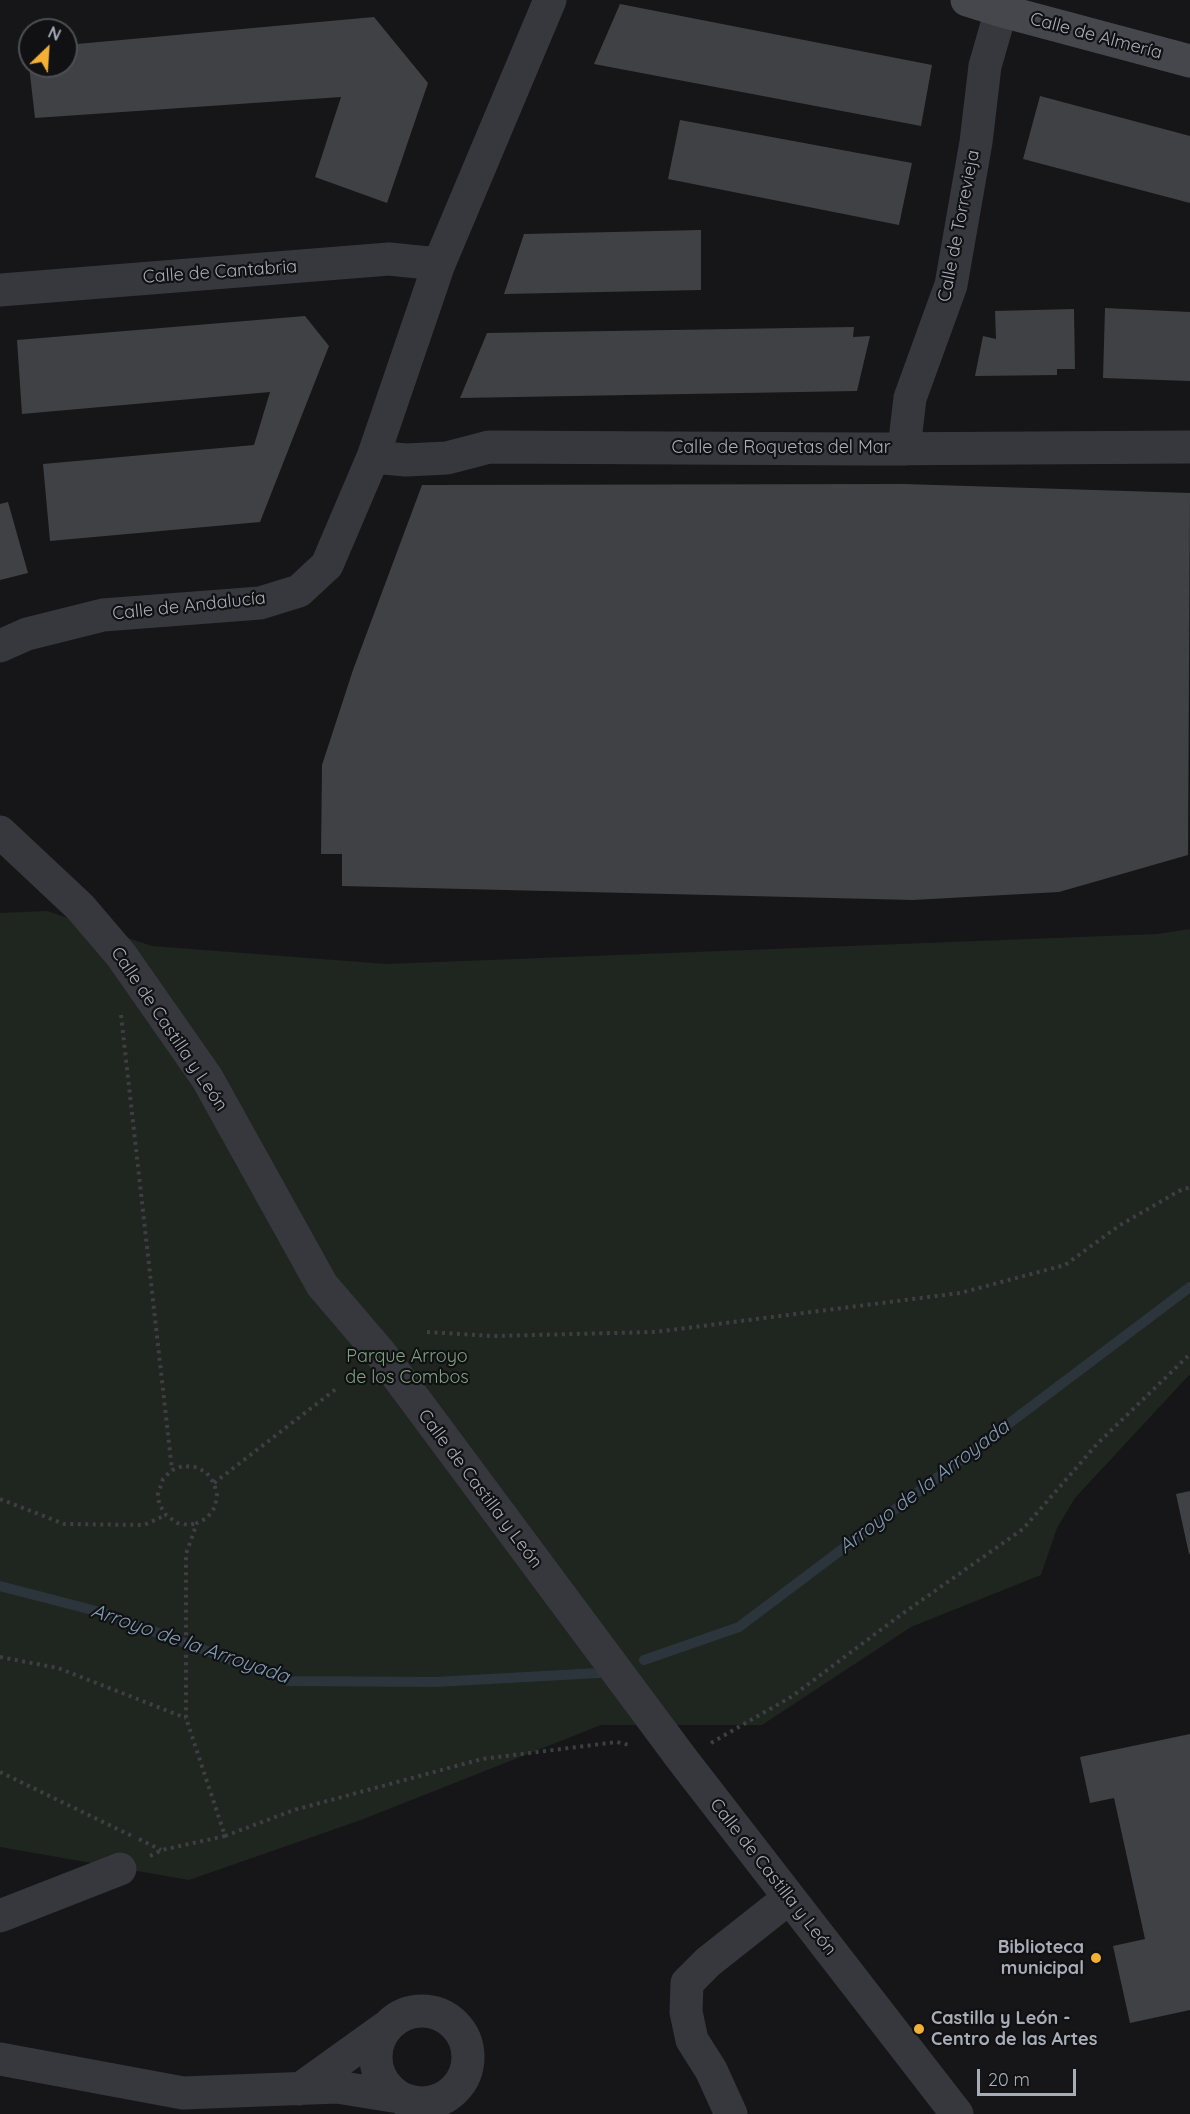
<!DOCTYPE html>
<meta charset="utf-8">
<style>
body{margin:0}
#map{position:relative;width:1190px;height:2114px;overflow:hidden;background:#161618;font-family:Quicksand,sans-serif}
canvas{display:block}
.north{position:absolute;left:18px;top:18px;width:60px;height:60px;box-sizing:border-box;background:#111113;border:2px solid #4d4f55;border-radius:50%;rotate:25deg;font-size:16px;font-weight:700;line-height:24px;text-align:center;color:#a8adb8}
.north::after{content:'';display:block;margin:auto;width:21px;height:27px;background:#f2b134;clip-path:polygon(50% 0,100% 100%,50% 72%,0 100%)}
.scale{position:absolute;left:977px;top:2069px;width:99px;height:27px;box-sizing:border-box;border:3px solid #a8adb8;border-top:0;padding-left:8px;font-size:18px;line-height:21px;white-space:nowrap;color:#a8adb8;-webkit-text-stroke:4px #111113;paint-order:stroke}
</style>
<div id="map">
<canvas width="1190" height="2114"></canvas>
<div class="north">N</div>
<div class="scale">20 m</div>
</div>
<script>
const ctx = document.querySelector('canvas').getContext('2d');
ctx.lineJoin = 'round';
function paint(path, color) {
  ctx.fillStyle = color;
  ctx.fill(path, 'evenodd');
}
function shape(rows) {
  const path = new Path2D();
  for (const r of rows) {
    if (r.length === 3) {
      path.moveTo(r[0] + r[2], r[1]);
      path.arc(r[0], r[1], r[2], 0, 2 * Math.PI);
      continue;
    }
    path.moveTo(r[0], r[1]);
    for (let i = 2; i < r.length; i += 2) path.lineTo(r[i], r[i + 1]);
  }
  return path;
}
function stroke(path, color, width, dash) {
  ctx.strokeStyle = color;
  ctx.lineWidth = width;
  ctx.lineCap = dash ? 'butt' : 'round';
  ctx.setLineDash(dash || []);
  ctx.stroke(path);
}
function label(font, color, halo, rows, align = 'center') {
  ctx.font = font + ' Quicksand,sans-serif';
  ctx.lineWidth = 4.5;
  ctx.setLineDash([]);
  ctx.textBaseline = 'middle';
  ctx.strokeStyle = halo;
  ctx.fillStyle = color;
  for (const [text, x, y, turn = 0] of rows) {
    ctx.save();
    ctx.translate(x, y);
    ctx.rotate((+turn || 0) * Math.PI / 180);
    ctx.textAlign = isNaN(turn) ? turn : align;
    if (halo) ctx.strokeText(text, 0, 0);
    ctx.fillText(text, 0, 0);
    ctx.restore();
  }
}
paint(shape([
 [47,911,152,946,386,964,1157,934,1190,929,1190,1374,1075,1498,1057,1528,1041,1575,911,1627,762,1725,601,1725,361,1820,189,1880,0,1847,0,913]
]), '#1e261f');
stroke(shape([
 [0,1586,104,1613,288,1681,435,1682,599,1673],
 [644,1660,739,1627,1190,1287]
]), '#2c353c', 10);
paint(shape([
 [620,4,932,65,921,126,594,64],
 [374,17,428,83,387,203,315,177,341,97,35,118,29,66,66,66,66,45],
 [1040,96,1190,136,1190,203,1023,159],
 [680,120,912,163,899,225,668,179],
 [701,230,701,290,504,294,524,234],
 [1105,308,1190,312,1190,381,1103,378],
 [1074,309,1075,369,1057,369,1057,375,975,376,983,336,996,339,995,311],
 [305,316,329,346,260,522,50,541,43,464,254,445,270,392,22,414,17,340],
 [854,327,853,337,870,336,857,391,460,398,487,333],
 [904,484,1190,493,1188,855,1059,892,913,900,342,886,342,854,321,854,322,765,353,670,422,485],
 [8,502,28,573,0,580,0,504],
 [1190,1491,1190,1554,1189,1554,1176,1494],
 [1190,1734,1190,2010,1130,2023,1113,1946,1145,1939,1114,1798,1090,1803,1080,1757]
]), '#404145');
stroke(shape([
 [121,1015,172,1470],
 [427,1332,493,1336,655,1332,960,1293,1065,1265,1120,1225,1179,1191,1190,1187],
 [214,1483,336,1389],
 [0,1499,64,1524,144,1525,166,1515],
 [0,1657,58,1668,186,1718],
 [711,1743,791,1697,902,1614,1023,1529,1097,1444,1190,1354],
 [0,1772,132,1836],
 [225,1836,294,1810,482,1759,617,1742,629,1745],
 [139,1839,161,1850],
 [150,1856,162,1850,225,1836,186,1718,186,1554,197,1523,207,1518,215,1507,217,1495,214,1483,206,1472,195,1467,183,1466,172,1470,163,1479,158,1494,159,1504,166,1515,177,1523,189,1525,197,1523]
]), '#3d3f44', 4, [3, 4.5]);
stroke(shape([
 [0,290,389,259,439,264],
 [904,449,910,398,951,285,976,142,985,66,1004,0],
 [373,457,406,460,447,458,489,447,867,449,1190,447],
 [0,646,27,634,103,615,260,603,299,591,327,565,373,457,439,264,550,0],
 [0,832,80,907,121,955,207,1078,322,1285,381,1354,682,1759,957,2114],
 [0,1916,120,1869],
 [422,2057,46],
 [0,2059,183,2093,337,2087,399,2097],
 [300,2089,385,2028],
 [731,2114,711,2070,692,2040,686,2012,687,1983,708,1962,789,1898]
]), '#37383d', 33);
stroke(shape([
 [967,0,999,10,1190,61]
]), '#45474d', 33);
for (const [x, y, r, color] of [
 [1096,1958,6,"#f2b134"],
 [919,2029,6,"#f2b134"]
]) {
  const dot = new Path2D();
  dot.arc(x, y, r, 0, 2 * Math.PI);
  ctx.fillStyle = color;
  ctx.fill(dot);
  stroke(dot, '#111113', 2);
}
label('18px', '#a8adb8', '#111113', [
 ["Calle de Almería",1096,36,15],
 ["Calle de Torrevieja",959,226,-79],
 ["Calle de Cantabria",220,272,-4],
 ["Calle de Roquetas del Mar",781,448],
 ["Calle de Andalucía",189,606,-6],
 ["Calle de Castilla y León",169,1029,56],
 ["Calle de Castilla y León",480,1489,53],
 ["Calle de Castilla y León",773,1877,52]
]);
label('18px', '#7fa381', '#111113', [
 ["Parque Arroyo",407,1357],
 ["de los Combos",407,1378]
]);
label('bold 18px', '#a8adb8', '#111113', [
 ["Biblioteca",1084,1948],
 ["municipal",1084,1969],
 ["Castilla y León -",931,2019,"left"],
 ["Centro de las Artes",931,2040,"left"]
], 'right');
label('italic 20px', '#7f9bb3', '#111113', [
 ["Arroyo de la Arroyada",924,1487,-37],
 ["Arroyo de la Arroyada",190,1644,19]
]);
</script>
